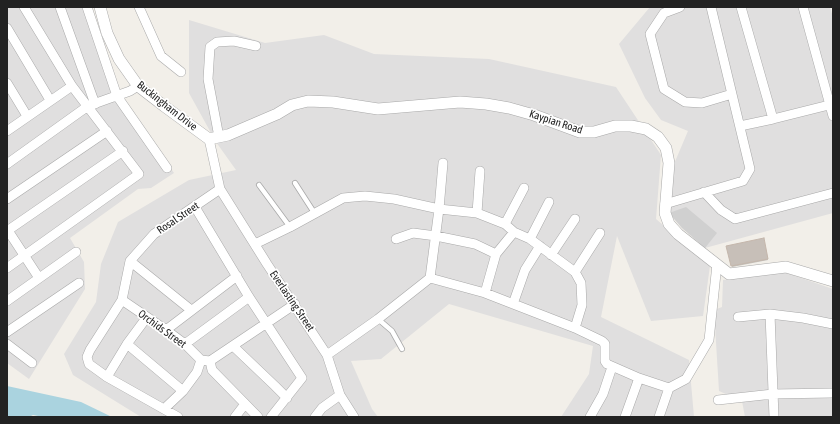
<!DOCTYPE html>
<style>
body{margin:0}
#map{position:relative;width:840px;height:424px;overflow:hidden;background:#f2efe9;font-family:"Asap Condensed",sans-serif}
canvas{display:block}
.frame{position:absolute;inset:0;border:8px solid #222;pointer-events:none}
</style>
<div id="map">
<canvas width="840" height="424"></canvas>
<div class="frame"></div>
</div>
<script>
const ctx = document.querySelector('canvas').getContext('2d');
ctx.lineJoin = 'round';
function paint(path, color) {
  ctx.fillStyle = color;
  ctx.fill(path, 'evenodd');
}
function shape(rows) {
  const path = new Path2D();
  for (const r of rows) {
    path.moveTo(r[0], r[1]);
    for (let i = 2; i < r.length; i += 2) path.lineTo(r[i], r[i + 1]);
  }
  return path;
}
function stroke(path, color, width, dash) {
  ctx.strokeStyle = color;
  ctx.lineWidth = width;
  ctx.lineCap = dash ? 'butt' : 'round';
  ctx.setLineDash(dash || []);
  ctx.stroke(path);
}
function label(font, color, halo, rows, align = 'center') {
  ctx.font = font + ' "Asap Condensed",sans-serif';
  ctx.lineWidth = 3.5;
  ctx.setLineDash([]);
  ctx.textBaseline = 'middle';
  ctx.strokeStyle = halo;
  ctx.fillStyle = color;
  for (const [text, x, y, turn = 0] of rows) {
    ctx.save();
    ctx.translate(x, y);
    ctx.rotate((+turn || 0) * Math.PI / 180);
    ctx.textAlign = isNaN(turn) ? turn : align;
    if (halo) ctx.strokeText(text, 0, 0);
    ctx.fillText(text, 0, 0);
    ctx.restore();
  }
}
paint(shape([
 [7,7,91,7,119,90,132,114,174,173,151,188,138,189,70,238,84,262,85,289,29,379,7,363],
 [650,7,830,7,833,17,833,213,705,248,682,228,669,213,674,164,688,131,661,120,645,98,619,44],
 [189,20,265,43,324,35,374,54,489,59,616,87,661,155,656,219,710,266,703,316,651,321,617,236,601,317,689,360,694,417,561,417,589,374,593,346,449,304,381,359,351,361,372,409,378,417,141,417,73,375,64,354,96,302,101,264,118,222,189,180,236,170,216,142,189,93],
 [784,272,833,289,833,417,745,417,742,401,719,391,714,310,722,307,723,280]
]), '#e0dfdf');
paint(shape([
 [686,207,717,233,705,248,682,228,669,213]
]), '#d0d0d0');
paint(shape([
 [7,386,81,402,112,417,43,417,33,415,29,417,7,417]
]), '#aad3df');
paint(shape([
 [764,240,768,260,732,267,728,246]
]), '#0003');
const building = shape([
 [764,238,768,259,731,266,726,246,764,238]
]);
paint(building, '#c7bfb8');
stroke(building, '#c4b6ab', 1);
const service = shape([
 [295,183,315,214],
 [259,185,290,227],
 [378,319,392,331,402,349]
]);
const minor = shape([
 [60,7,95,104],
 [87,7,117,96,167,168],
 [139,7,161,56,181,72],
 [680,7,664,13,650,34,664,89,685,102,702,103,732,94],
 [741,7,773,119],
 [803,7,833,116],
 [7,28,50,100],
 [7,83,27,116],
 [740,126,773,119,833,104],
 [7,131,72,86],
 [219,137,208,79,210,47,217,42,234,41,256,46],
 [209,139,220,189,267,264,327,355,340,395,354,417],
 [7,164,88,106,130,91,138,86],
 [704,192,721,210,735,219,833,193],
 [7,199,107,131],
 [665,204,743,181,750,169,711,7],
 [195,207,249,297,302,378,271,417],
 [477,213,480,171],
 [505,224,524,188],
 [7,229,39,278],
 [7,231,123,151],
 [396,239,413,233,436,236,475,244,496,254],
 [530,239,549,202],
 [255,244,290,227,343,198,365,196,394,199,439,209,477,213,505,224,514,232,530,239,575,272,581,283,582,305,575,328],
 [551,255,575,219],
 [130,261,191,310],
 [7,268,139,174,72,86,24,7],
 [575,272,600,233],
 [430,278,439,209,443,163],
 [485,293,496,254,514,232],
 [122,300,166,330,185,344,201,360],
 [7,301,76,252],
 [513,304,525,270,540,246],
 [770,314,774,417],
 [738,317,770,314,803,318,833,324],
 [166,330,237,276],
 [7,332,79,283],
 [7,344,32,363],
 [127,344,183,391],
 [185,344,249,297],
 [233,346,275,386,287,398],
 [327,355,378,319,430,278,485,293,575,328,602,341,605,344,605,361,607,364,639,378,669,388,659,417],
 [201,360,210,361,295,304],
 [210,361,212,370,258,417],
 [107,377,127,344,147,317],
 [669,388,686,379,709,340,717,264],
 [718,400,773,394,833,393],
 [164,409,183,391,197,372,201,360],
 [178,417,107,377,89,364,87,357,90,350,122,300,130,261,154,234,220,189],
 [235,417,245,404],
 [315,417,322,408,340,395],
 [590,417,603,394,612,367],
 [625,417,639,378]
]);
const tertiary = shape([
 [100,7,107,33,119,59,138,86,164,106,209,139,228,135,277,114,292,105,308,101,333,102,378,109,460,102,486,104,509,108,534,115,580,132,594,132,615,126,631,126,646,129,658,137,666,148,669,163,665,213,669,224,678,234,729,274,786,267,833,281]
]);
stroke(service, '#a9a9a9', 6);
stroke(minor, '#a9a9a9', 10);
stroke(tertiary, '#a9a9a9', 12);
stroke(service, '#fff', 4.5);
stroke(minor, '#fff', 9);
stroke(tertiary, '#fff', 11);
label('11px', '#222', '#fff', [
 ["Buckingham Drive",167,106,38],
 ["Kaypian Road",556,122,18],
 ["Rosal Street",178,218,-34],
 ["Everlasting Street",292,301,56],
 ["Orchids Street",162,329,36]
]);
</script>
